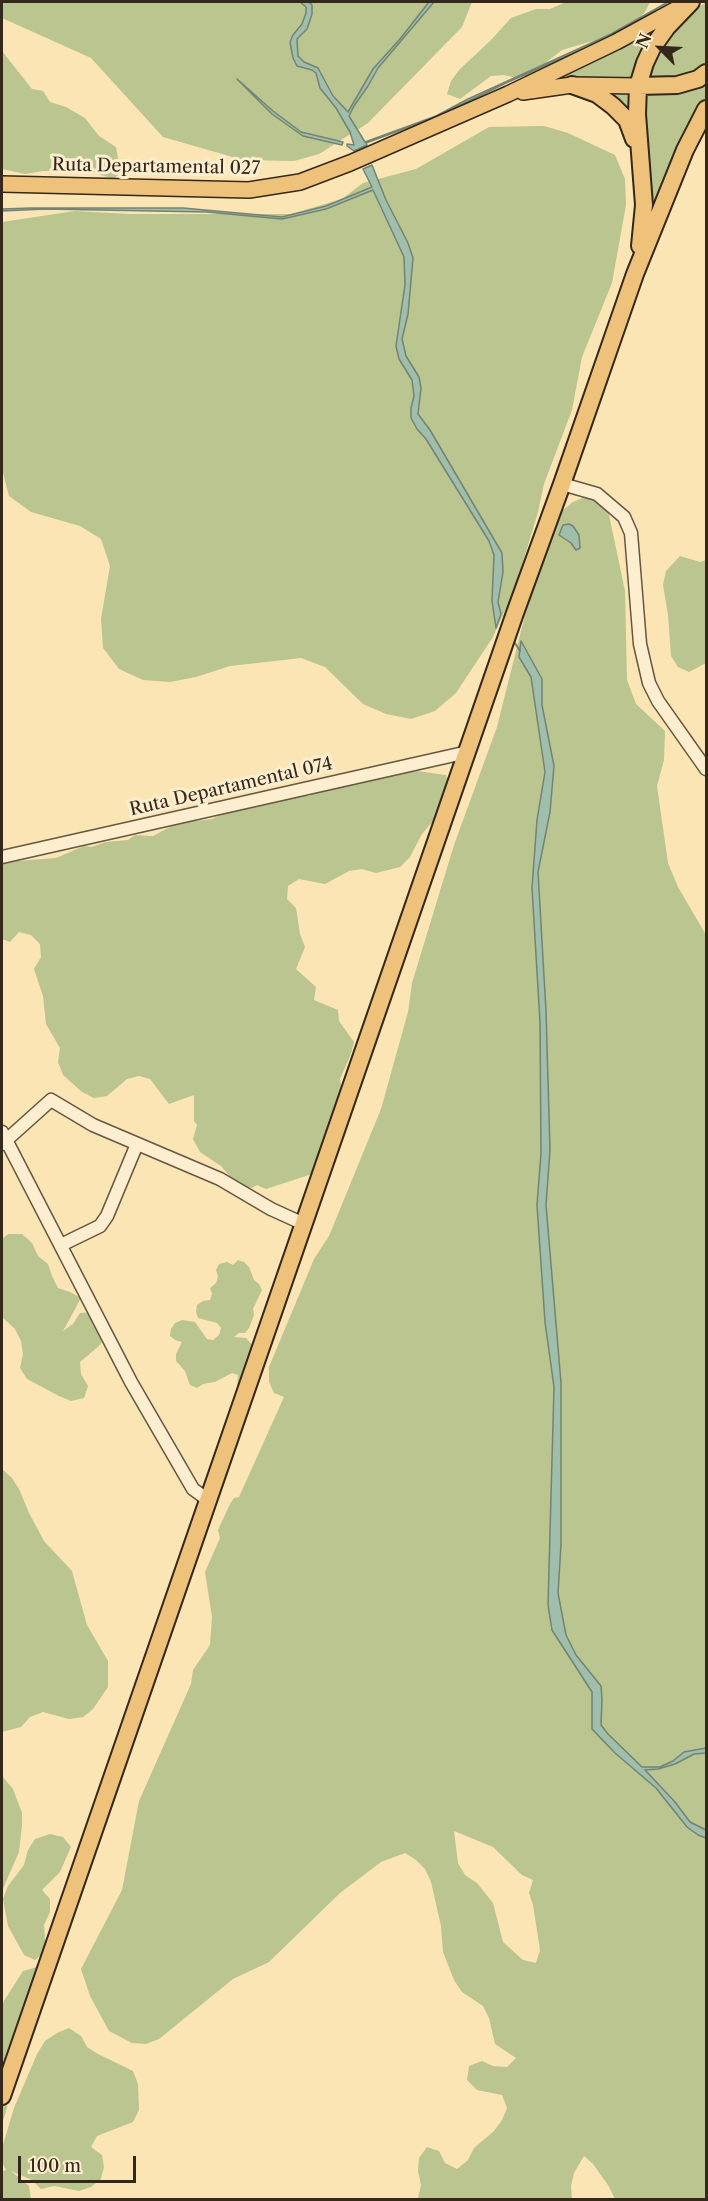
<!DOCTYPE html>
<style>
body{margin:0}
#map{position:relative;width:708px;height:2201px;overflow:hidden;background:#fbe5b4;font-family:"Libre Caslon Text",serif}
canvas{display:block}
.frame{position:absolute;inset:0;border:3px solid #33281b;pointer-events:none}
.north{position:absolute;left:630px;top:18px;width:60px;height:60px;-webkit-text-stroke:4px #fceece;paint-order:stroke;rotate:294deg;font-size:16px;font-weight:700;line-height:24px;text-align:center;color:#33281b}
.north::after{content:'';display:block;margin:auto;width:21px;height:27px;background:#33281b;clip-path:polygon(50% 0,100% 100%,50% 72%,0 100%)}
.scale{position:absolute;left:18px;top:2156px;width:118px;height:27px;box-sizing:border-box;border:3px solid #33281b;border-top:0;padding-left:8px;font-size:18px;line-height:21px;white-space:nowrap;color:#33281b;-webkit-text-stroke:4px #fceece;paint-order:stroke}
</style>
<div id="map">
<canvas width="708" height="2201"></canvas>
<div class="frame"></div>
<div class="north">N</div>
<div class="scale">100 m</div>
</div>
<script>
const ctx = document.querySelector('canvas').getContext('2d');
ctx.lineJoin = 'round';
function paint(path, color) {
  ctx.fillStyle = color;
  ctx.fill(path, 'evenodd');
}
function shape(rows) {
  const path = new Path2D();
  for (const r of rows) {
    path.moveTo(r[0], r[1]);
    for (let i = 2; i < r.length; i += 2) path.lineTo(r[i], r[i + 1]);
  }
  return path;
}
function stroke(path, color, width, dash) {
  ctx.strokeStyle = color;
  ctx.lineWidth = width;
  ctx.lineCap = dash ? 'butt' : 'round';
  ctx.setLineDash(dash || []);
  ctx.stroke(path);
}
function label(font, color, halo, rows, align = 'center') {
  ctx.font = font + ' "Libre Caslon Text",serif';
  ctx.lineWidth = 6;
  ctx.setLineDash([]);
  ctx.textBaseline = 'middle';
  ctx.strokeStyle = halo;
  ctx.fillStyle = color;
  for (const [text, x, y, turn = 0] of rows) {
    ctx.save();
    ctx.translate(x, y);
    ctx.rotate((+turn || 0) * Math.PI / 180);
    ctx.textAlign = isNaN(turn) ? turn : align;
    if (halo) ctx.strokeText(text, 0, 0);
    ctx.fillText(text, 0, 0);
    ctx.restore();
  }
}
paint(shape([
 [2,2,472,2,462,27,368,123,319,154,294,161,243,160,163,137,91,58,2,18],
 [566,2,650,2,645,12,636,22,625,29,613,35,562,50,530,75,517,78,504,75,491,76,460,99,447,94,451,81,459,70,491,40,511,18,536,9,550,9],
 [706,2,706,69,696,75,642,84,652,57,682,20],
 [661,25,632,82,539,85],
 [2,51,32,89,43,91,50,102,66,107,85,118,99,136,116,147,121,173,113,179,92,172,43,171,25,174,2,169],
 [706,79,706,100,650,217,642,94,675,93],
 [595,91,633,91,634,128],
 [544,126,568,133,615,155,625,179,626,205,612,283,582,357,572,410,544,484,538,512,515,588,493,637,456,693,435,711,411,719,386,714,363,704,325,667,301,658,230,666,196,677,170,682,143,680,119,669,103,648,101,619,110,566,101,539,80,526,31,512,9,496,2,469,2,222,75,211,129,214,291,214,342,199,363,183,416,169,489,127],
 [587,496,608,510,625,591,627,680,636,704,665,731,664,760,657,786,668,863,678,887,706,935,706,2199,615,2199,608,2185,593,2164,584,2156,574,2173,571,2186,572,2199,419,2200,418,2198,421,2185,418,2171,419,2158,427,2147,439,2151,445,2163,457,2169,468,2160,474,2148,494,2131,502,2120,507,2108,502,2095,477,2090,467,2080,469,2066,482,2061,493,2066,507,2067,516,2058,495,2044,489,2018,483,2006,462,1992,454,1980,443,1952,441,1926,431,1882,425,1869,416,1860,405,1853,381,1862,340,1893,269,1962,233,1979,159,2039,146,2044,132,2043,109,2031,90,1996,81,1969,122,1890,139,1801,191,1684,193,1670,210,1645,212,1617,205,1572,220,1538,218,1530,230,1504,234,1498,239,1497,284,1397,274,1393,269,1382,269,1367,314,1259,329,1236,381,1109,408,1012,412,983,454,845,497,727,538,563,562,511,573,502],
 [454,1831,493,1847,522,1875,533,1880,529,1893,533,1905,540,1950,536,1963,523,1960,503,1942,493,1903,477,1883,465,1875,458,1863],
 [680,556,700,562,706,560,706,663,689,672,678,667,671,656,668,615,663,585,666,571],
 [417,771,446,775,450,788,439,814,422,834,410,857,400,867,376,873,362,869,349,871,325,884,299,879,288,886,287,899,296,908,300,934,305,947,296,969,316,987,314,1000,338,1010,339,1021,354,1042,351,1054,340,1079,342,1092,335,1139,312,1174,266,1189,257,1185,252,1188,238,1186,221,1166,200,1152,193,1139,197,1125,194,1121,194,1095,169,1104,150,1079,139,1076,127,1079,107,1096,94,1098,82,1092,63,1075,58,1062,60,1048,46,1024,43,996,34,969,41,957,40,944,31,935,19,932,10,942,2,939,2,859,16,861,56,858,84,846,91,847,106,842,128,840,135,835,153,836,183,820,197,821,212,819,229,811,294,795,309,796,348,779],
 [8,1234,22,1234,32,1243,38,1256,48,1264,52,1276,58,1288,70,1292,81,1298,63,1331,73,1324,80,1313,94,1312,107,1333,100,1345,80,1362,81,1374,88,1386,84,1398,71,1401,59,1396,27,1379,20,1368,23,1354,21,1341,15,1329,2,1317,2,1239],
 [238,1260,244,1262,249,1267,254,1280,259,1284,262,1290,253,1309,254,1315,249,1328,245,1333,239,1333,234,1337,246,1338,255,1348,243,1391,237,1389,238,1375,232,1373,215,1382,203,1384,197,1388,190,1385,185,1371,176,1361,176,1354,182,1342,175,1340,170,1336,171,1329,175,1323,182,1320,195,1322,207,1339,213,1340,219,1335,221,1328,217,1323,198,1318,196,1312,197,1305,203,1301,210,1300,212,1294,210,1288,216,1283,218,1277,216,1270,219,1264,227,1262,233,1265],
 [2,1469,12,1478,19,1489,29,1513,44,1541,72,1571,87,1625,108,1661,108,1687,93,1709,83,1717,69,1719,43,1712,30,1717,21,1727,2,1732],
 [2,1776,13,1789,22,1813,22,1826,19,1852,2,1891],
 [50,1834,63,1837,71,1847,60,1872,42,1890,50,1899,50,1912,44,1925,46,1951,35,1960,24,1955,8,1926,3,1899,8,1886,24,1865,28,1850,35,1839],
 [37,1967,44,1979,8,2081,7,2108,2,2124,2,2004,23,1971],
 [69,2028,81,2036,87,2047,98,2054,133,2071,138,2084,139,2110,133,2122,97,2136,91,2147,102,2155,104,2167,101,2179,91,2187,79,2191,54,2186,41,2189,32,2180,11,2171,29,2186,31,2199,2,2199,2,2171,6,2170,2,2162,2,2148,14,2108,37,2054,45,2041,57,2033]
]), '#bac590');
const water = shape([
 [300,2,309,2,312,5,312,14,307,29,297,39,298,56,304,62,318,68,333,96,348,112,373,69,400,39,429,2,434,2,378,68,368,86,354,106,349,116,365,142,436,116,468,99,611,34,668,2,610,37,506,83,436,117,366,143,367,145,354,151,347,146,347,144,354,145,350,132,336,108,320,88,316,73,312,70,297,66,293,58,290,42,293,35,302,24,306,13,306,7,300,2],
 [237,79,273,111,301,132,343,142,342,145,303,136,272,114,237,79],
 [372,165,386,200,408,243,413,258,408,314,402,339,406,356,419,377,421,388,418,414,430,430,502,553,503,572,498,602,501,614,496,628,492,601,494,555,489,541,426,439,417,429,411,418,411,408,414,396,412,380,399,359,396,346,405,285,404,257,373,190,326,209,282,219,207,212,45,209,2,211,2,209,31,208,183,208,282,217,326,206,372,187,363,169,372,165],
 [569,524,573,526,579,535,580,548,576,550,571,543,559,535,563,525,569,524],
 [521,641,542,679,542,705,554,766,550,812,538,872,546,1011,550,1150,546,1205,561,1383,561,1545,558,1593,566,1635,576,1655,601,1686,602,1700,601,1725,608,1734,642,1767,660,1767,673,1761,684,1752,706,1748,706,1753,694,1754,675,1764,658,1769,645,1770,675,1802,690,1822,706,1830,706,1838,698,1835,687,1827,656,1788,615,1753,592,1729,592,1692,552,1630,548,1605,554,1387,545,1322,537,1205,541,1153,540,1022,532,888,537,820,545,772,531,677,519,657,521,641]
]);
paint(water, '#9fbfac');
stroke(water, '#748372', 1.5);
stroke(shape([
 [513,640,520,651]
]), '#748372', 2);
const minor = shape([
 [562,484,597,494,624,517,631,533,640,644,649,683,658,701,706,769],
 [2,857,468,752],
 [2,1132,131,1382,193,1489,208,1500],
 [2,1144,51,1100,93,1125,220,1179,271,1209,304,1224],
 [61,1245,100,1226,107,1216,137,1144]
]);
const major = shape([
 [523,92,572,85,638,86],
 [2,184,249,190,300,182,350,163,508,94,616,42,684,5]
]);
const highway = shape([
 [572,85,597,94,613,106,627,120,634,139],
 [638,86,677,85,698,79,706,73],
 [640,246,644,205,637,114,638,86,645,63,652,48,667,27,691,2],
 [2,2096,515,613,562,484,635,274,685,150,706,109]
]);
stroke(minor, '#655741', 15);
stroke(major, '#33281b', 18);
stroke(highway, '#33281b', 20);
stroke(minor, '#fceece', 12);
stroke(major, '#eec27a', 15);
stroke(highway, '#eec27a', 16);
label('18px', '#33281b', '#fceece', [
 ["Ruta Departamental 027",156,167,1],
 ["Ruta Departamental 074",231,787,-13]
]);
</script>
